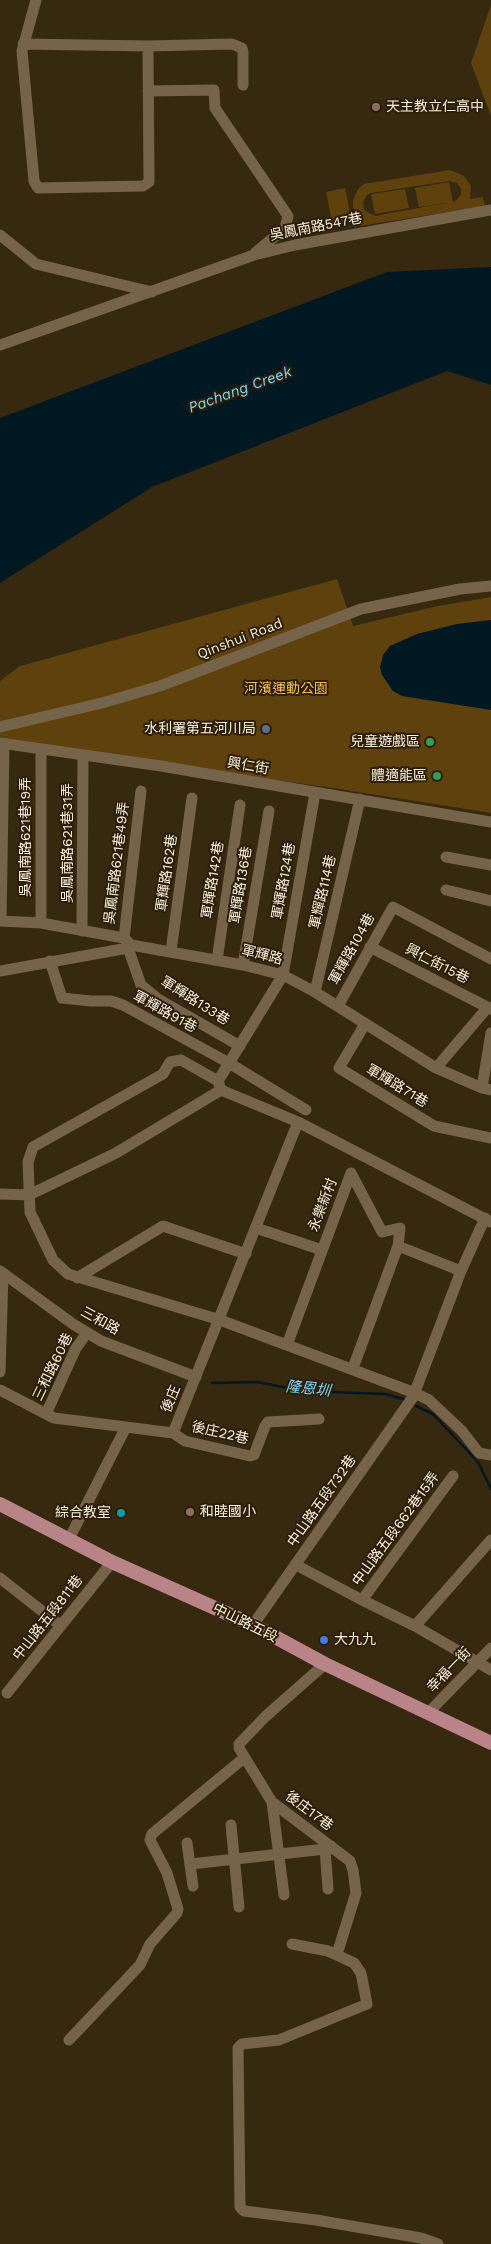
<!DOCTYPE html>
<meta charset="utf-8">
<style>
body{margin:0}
canvas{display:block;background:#372810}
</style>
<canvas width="491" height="2244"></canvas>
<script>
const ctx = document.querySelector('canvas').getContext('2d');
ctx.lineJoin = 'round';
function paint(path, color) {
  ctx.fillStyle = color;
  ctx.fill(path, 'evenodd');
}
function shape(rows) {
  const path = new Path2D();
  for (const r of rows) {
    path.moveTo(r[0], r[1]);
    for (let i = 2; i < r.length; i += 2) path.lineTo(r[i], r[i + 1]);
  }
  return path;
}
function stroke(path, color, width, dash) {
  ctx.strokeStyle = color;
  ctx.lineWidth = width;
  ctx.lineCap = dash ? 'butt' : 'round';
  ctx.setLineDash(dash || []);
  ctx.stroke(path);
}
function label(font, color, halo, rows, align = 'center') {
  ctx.font = font + ' "Work Sans","Noto Sans TC",sans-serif';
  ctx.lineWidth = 4;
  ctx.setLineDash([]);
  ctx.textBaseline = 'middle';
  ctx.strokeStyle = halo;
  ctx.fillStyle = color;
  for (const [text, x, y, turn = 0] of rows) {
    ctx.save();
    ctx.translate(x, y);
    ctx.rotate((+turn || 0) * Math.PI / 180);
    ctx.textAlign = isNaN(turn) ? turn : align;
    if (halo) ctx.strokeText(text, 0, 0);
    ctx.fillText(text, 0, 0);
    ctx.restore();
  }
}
paint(shape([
 [491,5,491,116,471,63],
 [450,170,464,176,471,186,470,199,483,197,485,206,354,227,352,219,358,217,353,207,353,200,358,189,364,184],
 [449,181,457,183,461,189,461,194,457,200,453,202,449,182,415,188,419,207,445,203,375,216,364,210,363,202,367,195,371,193],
 [345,188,352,222,333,226,326,192],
 [405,189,409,208,375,214,371,194],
 [337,579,353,626,438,606,491,597,491,813,333,788,0,742,0,681,20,666]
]), '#5e410c');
paint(shape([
 [491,267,491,385,447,371,152,487,0,583,0,418,387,272],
 [491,620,491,710,402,696,393,691,382,675,380,667,383,655,390,646,417,634,457,624]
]), '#001822');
stroke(shape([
 [212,1383,257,1382,304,1391,385,1394,403,1399],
 [416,1406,433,1414,478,1462,491,1489]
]), '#001822', 2.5);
stroke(shape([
 [36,0,22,51,34,181,38,188,143,186,149,182,148,46],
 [23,44,148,46,232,44,242,48,243,52,243,85],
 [148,91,214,90,215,108,288,216,285,228,255,253],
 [0,235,36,264,152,292],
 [0,345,254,255,295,245,491,210],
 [0,727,102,703,160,686,361,609,460,589,491,586],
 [0,743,161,766,491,822],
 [41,750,41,923],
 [446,857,491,865],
 [446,890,491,901],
 [0,921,41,923,124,938,128,942],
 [1,921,4,744],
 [82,931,83,756],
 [124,938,141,791],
 [370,947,491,1009],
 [128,948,141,985,158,999,240,1046],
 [171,951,192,798],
 [217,960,240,805],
 [50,961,62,998,91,1001,111,1001,123,1005,229,1063,306,1110],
 [243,965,269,811],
 [0,971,128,948,131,945,243,965,283,975,315,992,436,1068,482,1088,491,1090],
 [315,992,360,799],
 [338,1006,393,907,491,959],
 [365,1024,339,1068,434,1126,491,1138],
 [436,1068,488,1007],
 [218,1081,283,975,315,793],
 [482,1088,491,1033],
 [0,1194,29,1195,116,1153,221,1090],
 [491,1222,298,1122,221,1090,218,1081,181,1060,170,1062,163,1074,33,1147,28,1162,30,1212,53,1260,68,1274,220,1320,415,1393,429,1400,462,1431,479,1453,491,1455],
 [256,1228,322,1250],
 [0,1271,73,1324,101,1341,196,1377],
 [77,1278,163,1226,246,1254],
 [287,1345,351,1173,382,1232,400,1228,398,1246,461,1271],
 [353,1368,398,1246],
 [0,1372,3,1274],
 [0,1390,54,1418,126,1427],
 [46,1414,76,1348,87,1333],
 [173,1433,298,1122],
 [69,1539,126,1427,173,1433,185,1441,250,1456,254,1455,265,1426,268,1422,319,1419],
 [296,1565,362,1600,415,1626,491,1670],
 [0,1578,61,1626],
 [362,1600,453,1476],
 [253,1625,413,1397,461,1271,485,1218],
 [415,1626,491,1540],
 [325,1664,266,1716,239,1744,239,1748,272,1802,350,1861,353,1870,356,1893,337,1954],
 [7,1693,112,1562],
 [429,1712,491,1648],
 [272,1802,284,1895],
 [231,1825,239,1907],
 [187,1843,193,1886],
 [325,1849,328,1889],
 [191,1864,325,1849,331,1846],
 [292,1944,328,1951,354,1963,361,1973,367,2004,279,2040,242,2044,238,2048,240,2207,244,2211,316,2220,421,2238,438,2244],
 [69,2040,140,1965,150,1944,177,1913,178,1909,167,1873,150,1840,152,1834,244,1758]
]), '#75644a', 11);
stroke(shape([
 [0,1504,112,1562,253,1625,325,1664,491,1743]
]), '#b98487', 14);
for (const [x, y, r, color] of [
 [376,107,5,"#8d6e63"],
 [266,729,5,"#5c6f8a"],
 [430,742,5,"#2e9e5b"],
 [437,776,5,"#2e9e5b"],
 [190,1512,5,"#8d6e63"],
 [121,1513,5,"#0f9aa8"],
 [324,1640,5,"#3f7fe0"]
]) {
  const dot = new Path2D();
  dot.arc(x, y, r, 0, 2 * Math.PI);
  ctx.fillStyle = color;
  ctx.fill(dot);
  stroke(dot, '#2d1e06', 2);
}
label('14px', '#f9efe1', '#2d1e06', [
 ["天主教立仁高中",386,107,"left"],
 ["水利署第五河川局",256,729],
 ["兒童遊戲區",420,742],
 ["體適能區",427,776],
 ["和睦國小",200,1512,"left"],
 ["綜合教室",111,1513],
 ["大九九",334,1640,"left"]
], 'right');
label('14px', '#f9efe1', '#2d1e06', [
 ["吳鳳南路547巷",316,227,-11],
 ["Qinshui Road",240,639,-21],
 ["興仁街",248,766,10],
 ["吳鳳南路621巷19弄",26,837,-90],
 ["吳鳳南路621巷31弄",68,843,-90],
 ["吳鳳南路621巷49弄",117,863,-83],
 ["軍輝路162巷",167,873,-82],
 ["軍輝路142巷",213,880,-81],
 ["軍輝路124巷",284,881,-80],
 ["軍輝路136巷",241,885,-81],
 ["軍輝路114巷",323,892,-77],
 ["軍輝路104巷",352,949,-61],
 ["軍輝路",262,955,14],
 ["興仁街15巷",437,964,27],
 ["軍輝路133巷",195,1001,32],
 ["軍輝路91巷",165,1012,29],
 ["軍輝路71巷",397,1086,31],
 ["永樂新村",323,1205,-69],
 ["三和路",100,1321,29],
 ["三和路60巷",53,1367,-64],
 ["後庄",171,1399,-68],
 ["後庄22巷",220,1433,13],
 ["中山路五段732巷",322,1501,-55],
 ["中山路五段662巷15弄",396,1529,-54],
 ["中山路五段811巷",48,1618,-52],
 ["中山路五段",245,1623,26],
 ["幸福一街",449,1670,-46],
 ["後庄17巷",309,1811,37]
]);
label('14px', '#f5bb5f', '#2d1e06', [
 ["河濱運動公園",286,689]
]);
label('italic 15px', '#7cd8fe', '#2d1e06', [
 ["Pachang Creek",240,390,-20],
 ["隆恩圳",308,1389,6]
]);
</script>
